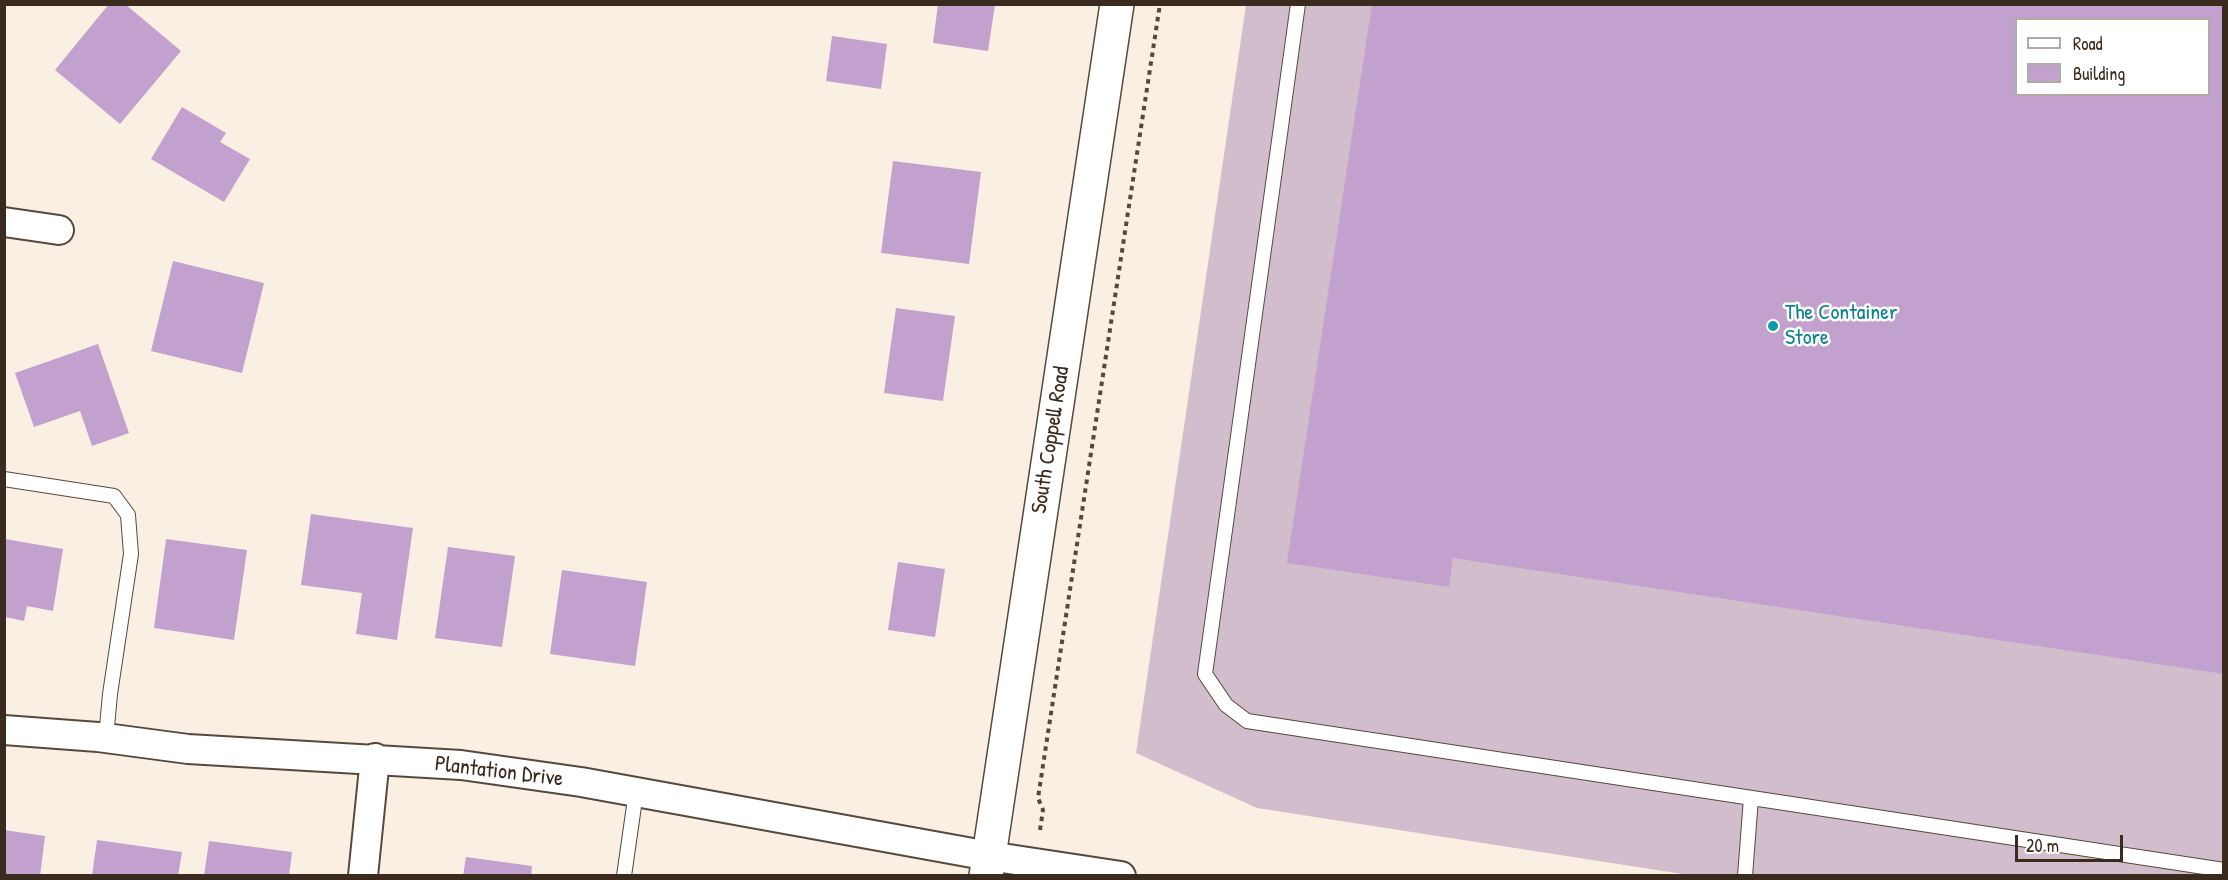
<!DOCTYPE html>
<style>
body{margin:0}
#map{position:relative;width:2228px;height:880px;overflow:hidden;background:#faefe3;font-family:"Patrick Hand",sans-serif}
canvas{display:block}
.frame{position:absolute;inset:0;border:6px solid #3b2a1e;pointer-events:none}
.legend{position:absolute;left:2015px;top:18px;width:195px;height:78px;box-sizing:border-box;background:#fff;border:2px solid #b1aaa5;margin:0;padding:8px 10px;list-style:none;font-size:18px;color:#3b2a1e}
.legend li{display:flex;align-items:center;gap:12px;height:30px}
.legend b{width:30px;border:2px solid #b1aaa5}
.scale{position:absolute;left:2015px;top:835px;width:108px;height:27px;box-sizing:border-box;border:3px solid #3b2a1e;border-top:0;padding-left:8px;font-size:18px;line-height:21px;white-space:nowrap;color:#3b2a1e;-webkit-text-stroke:4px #fff;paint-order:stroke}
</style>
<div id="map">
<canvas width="2228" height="880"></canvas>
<div class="frame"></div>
<ul class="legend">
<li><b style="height:8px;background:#fff"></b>Road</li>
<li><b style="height:16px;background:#c2a1ce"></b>Building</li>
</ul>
<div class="scale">20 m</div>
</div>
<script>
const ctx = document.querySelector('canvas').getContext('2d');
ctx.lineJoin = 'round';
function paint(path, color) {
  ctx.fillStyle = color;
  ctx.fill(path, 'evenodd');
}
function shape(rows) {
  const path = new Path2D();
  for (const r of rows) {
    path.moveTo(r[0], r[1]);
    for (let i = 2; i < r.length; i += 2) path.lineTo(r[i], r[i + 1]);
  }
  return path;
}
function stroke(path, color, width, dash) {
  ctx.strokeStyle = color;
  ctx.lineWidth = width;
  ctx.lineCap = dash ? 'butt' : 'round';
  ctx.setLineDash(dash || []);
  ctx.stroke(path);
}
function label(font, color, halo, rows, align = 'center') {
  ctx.font = font + ' "Patrick Hand",sans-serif';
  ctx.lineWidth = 5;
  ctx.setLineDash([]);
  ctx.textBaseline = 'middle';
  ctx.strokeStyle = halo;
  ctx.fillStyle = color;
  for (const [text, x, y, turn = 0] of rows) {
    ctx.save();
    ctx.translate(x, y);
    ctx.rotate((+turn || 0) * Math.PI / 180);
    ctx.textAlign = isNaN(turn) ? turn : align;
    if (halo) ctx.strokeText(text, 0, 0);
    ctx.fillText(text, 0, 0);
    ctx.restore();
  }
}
paint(shape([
 [1246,5,2223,5,2223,875,1689,875,1257,808,1136,753],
 [2016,20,2208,20,2208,94,2016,94]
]), '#d1bdcc');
paint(shape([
 [109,4,125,4,181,51,120,124,55,70],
 [938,4,995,4,988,51,933,43],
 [1372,4,2224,4,2224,674,1453,558,1449,587,1287,563],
 [2016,20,2208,20,2208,94,2016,94],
 [832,36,887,44,881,89,826,81],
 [182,107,226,133,220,142,250,159,224,202,151,159],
 [893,161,981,172,969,264,881,253],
 [173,261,264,283,242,373,151,351],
 [896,308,955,316,943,401,884,393],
 [98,344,129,433,92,446,80,411,34,427,15,373],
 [311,514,413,528,397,640,356,634,362,593,301,585],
 [5,539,63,549,53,611,27,606,24,621,5,617],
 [166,539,247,550,234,640,154,628],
 [448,547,515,556,502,647,435,638],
 [898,562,945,569,935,637,888,630],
 [562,570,647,582,635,666,550,654],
 [4,830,45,836,40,876,4,876],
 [97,840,182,852,178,876,92,876],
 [209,841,292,852,289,876,204,876],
 [466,857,532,866,531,876,463,876]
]), '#c2a1ce');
const service = shape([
 [1298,4,1205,674,1226,705,1247,721,2224,870],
 [4,479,114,496,128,515,131,554,110,694,106,738],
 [624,876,636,792],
 [1745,876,1751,798]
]);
const minor = shape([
 [4,222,59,230],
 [4,730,98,737,188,749,461,765,581,782,989,856,1121,876],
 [363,876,375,758]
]);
const tertiary = shape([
 [986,876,1117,4]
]);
stroke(service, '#58483c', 16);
stroke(minor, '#58483c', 32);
stroke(tertiary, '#58483c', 36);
stroke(shape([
 [1040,830,1043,810,1038,798,1160,4]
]), '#58483c', 4, [4.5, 4.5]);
stroke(service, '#fff', 14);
stroke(minor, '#fff', 28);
stroke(tertiary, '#fff', 33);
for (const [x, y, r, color] of [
 [1773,326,6,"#0f9aa8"]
]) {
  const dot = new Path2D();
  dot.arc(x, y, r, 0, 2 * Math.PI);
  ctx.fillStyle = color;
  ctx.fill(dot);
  stroke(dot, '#fff', 2);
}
label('22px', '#0d838f', '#fff', [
 ["The Container",1785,313],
 ["Store",1785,338]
], 'left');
label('22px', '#3b2a1e', '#fff', [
 ["South Coppell Road",1051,440,-81],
 ["Plantation Drive",499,772,7]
]);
</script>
